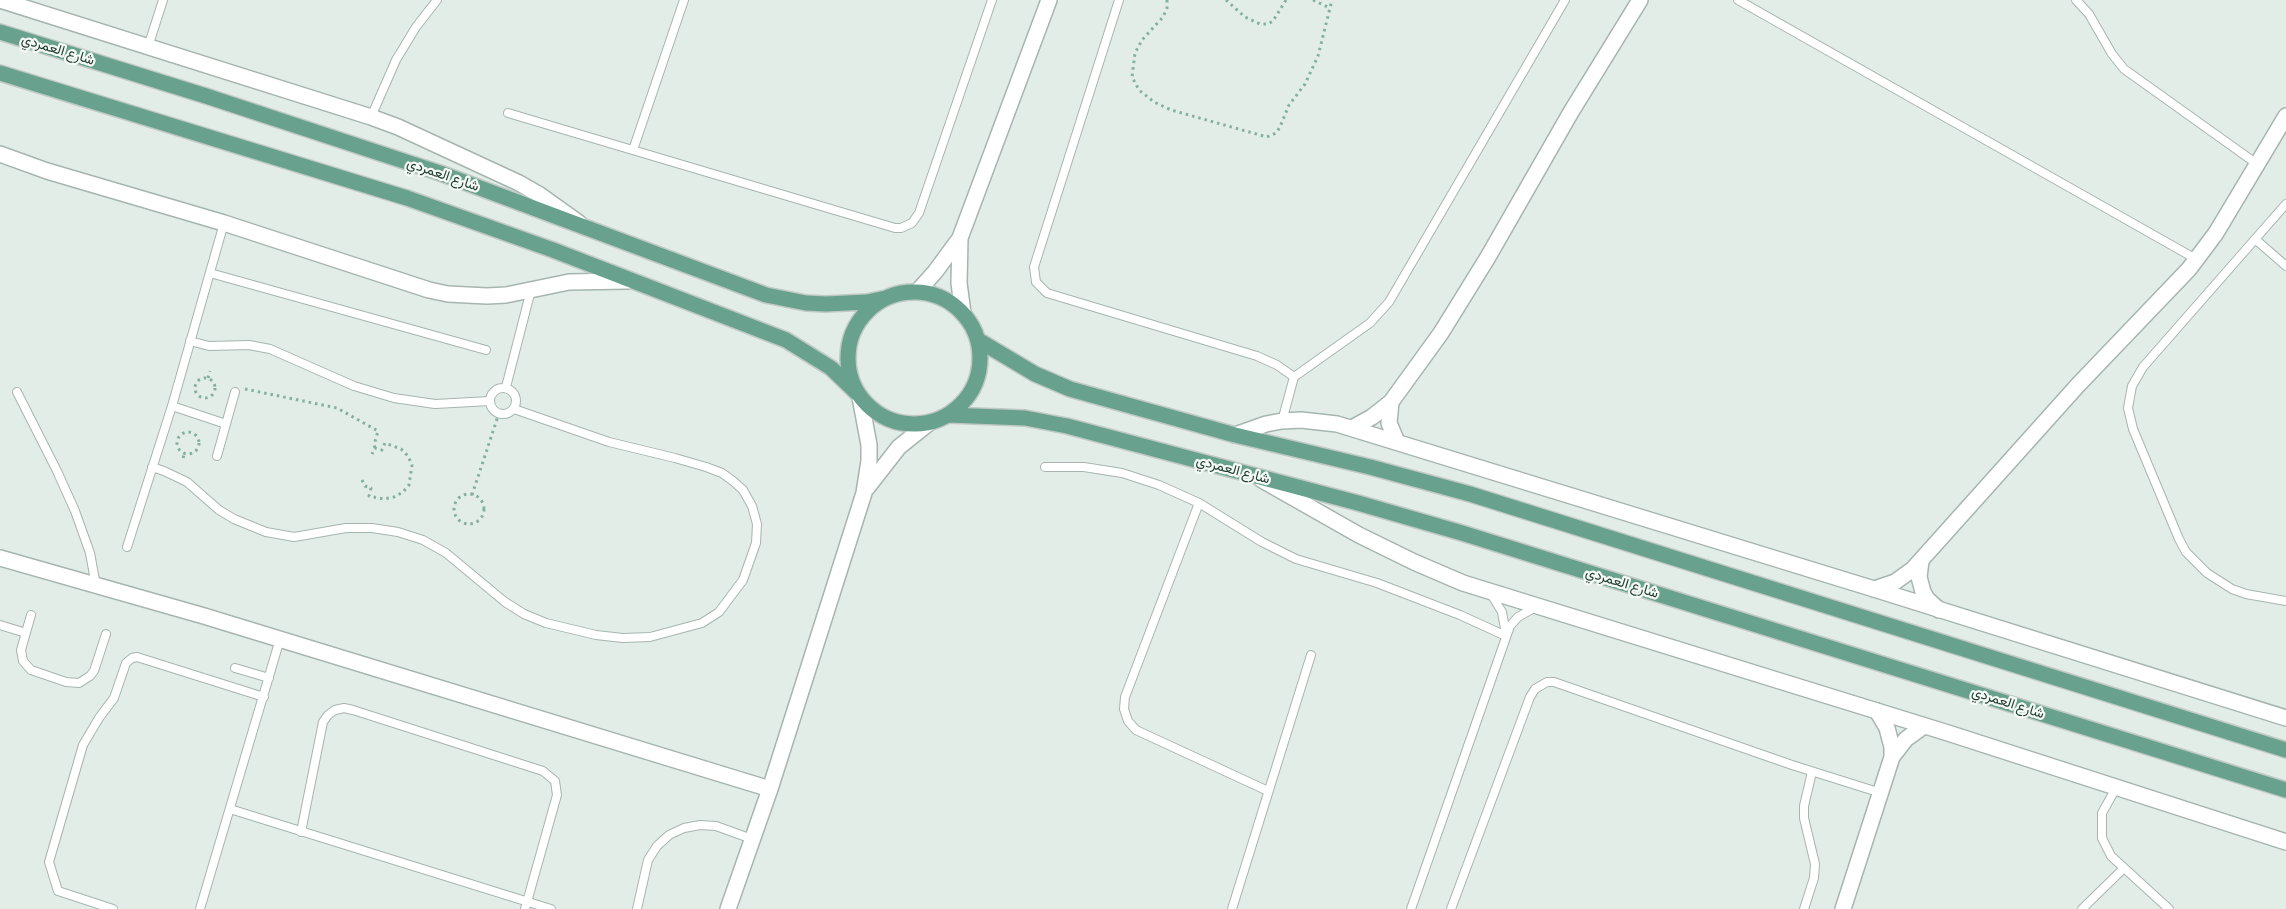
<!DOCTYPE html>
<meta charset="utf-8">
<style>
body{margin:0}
canvas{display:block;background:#e3ede8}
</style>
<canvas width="2286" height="909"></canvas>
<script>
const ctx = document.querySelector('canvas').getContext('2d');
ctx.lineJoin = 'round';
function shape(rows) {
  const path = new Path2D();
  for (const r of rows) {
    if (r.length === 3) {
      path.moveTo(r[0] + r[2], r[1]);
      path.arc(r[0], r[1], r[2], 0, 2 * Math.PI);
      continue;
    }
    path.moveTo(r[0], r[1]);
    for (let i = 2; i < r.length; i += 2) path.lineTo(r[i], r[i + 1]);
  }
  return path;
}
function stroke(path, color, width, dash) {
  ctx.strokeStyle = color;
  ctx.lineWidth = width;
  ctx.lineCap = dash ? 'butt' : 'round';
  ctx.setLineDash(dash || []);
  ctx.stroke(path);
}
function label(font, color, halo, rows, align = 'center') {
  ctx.font = font + ' "PT Sans Narrow",Vazirmatn,sans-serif';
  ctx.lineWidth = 4.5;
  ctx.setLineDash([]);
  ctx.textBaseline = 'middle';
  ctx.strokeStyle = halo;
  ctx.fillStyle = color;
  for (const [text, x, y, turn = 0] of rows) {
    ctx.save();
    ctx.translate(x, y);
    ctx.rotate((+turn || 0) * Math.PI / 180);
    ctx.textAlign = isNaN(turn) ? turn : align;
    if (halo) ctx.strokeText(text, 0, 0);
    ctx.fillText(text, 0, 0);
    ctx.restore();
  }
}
const service = shape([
 [1119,0,1034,267,1036,282,1047,293,1257,356,1277,365,1294,377],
 [1738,0,2196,259],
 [2076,0,2089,14,2112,54,2124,69,2257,164],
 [148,47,163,0],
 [508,113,895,228,901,228,912,223,919,213,992,0],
 [371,117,396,60,416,27,437,0],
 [633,150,684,0],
 [2286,204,2143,367,2132,386,2128,408,2133,429,2179,539,2186,552,2207,573,2232,589,2246,594,2286,601],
 [2255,239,2286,266],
 [210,273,486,350],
 [190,341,209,346,249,345,270,349,354,386,394,398,435,404,490,401],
 [506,387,531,290],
 [503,401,13],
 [17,392,57,471,75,511,90,553,96,586],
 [172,406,226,424],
 [1282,421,1294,377,1370,323,1389,302,1565,0],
 [217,456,235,392],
 [152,467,164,471,187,482,219,510,234,519,266,532,294,537,346,528,372,528,398,532,423,540,446,553,505,602,524,614,546,623,596,635,623,638,650,637,702,623,719,612,743,580,756,543,757,524,752,506,743,490,733,481,722,473,706,467,675,458,609,442,514,409],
 [1045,467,1084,467,1122,473,1159,485,1199,503,1262,542,1296,559,1377,583,1460,615,1506,636],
 [1199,503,1125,697,1124,709,1128,721,1136,730,1268,791],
 [127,547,172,406,224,223],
 [1491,594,1502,612,1506,634],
 [31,615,21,650,23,661,31,670,66,682,79,683,90,676,94,671,106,634],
 [0,625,26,633],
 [235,668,269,678],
 [2116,788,2102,813,2102,838,2111,856,2169,909],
 [230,809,551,909],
 [301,832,323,722,328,715,335,710,344,708,353,710,543,771,555,781,557,795,525,909],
 [113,909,58,891,49,862,83,745,99,718,114,698,126,663,132,658,137,657,264,697],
 [200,909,280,639],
 [637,909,648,860,657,846,669,835,684,828,700,825,716,826,752,839],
 [1232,909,1311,655],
 [1411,909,1510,626,1518,617,1534,608],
 [1451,909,1530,697,1535,689,1547,682,1554,682,1792,765,1881,793],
 [1804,909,1814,878,1815,864,1804,818,1804,806,1812,772],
 [2082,909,2124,868]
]);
const minor = shape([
 [960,239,959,283,963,313],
 [917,292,935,272,960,238,1049,0],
 [1391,402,1389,423,1397,442],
 [1352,428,1372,417,1391,402,1441,333,1488,257,1571,112,1640,0],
 [867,488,899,447,929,423],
 [0,558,204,616,770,789],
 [1921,561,1919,577,1923,592,1927,599,1939,610],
 [1874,589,1895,582,1913,569,2078,385,2189,269,2216,233,2286,116],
 [1892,757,1906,739,1924,726],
 [728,909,770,789,864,493,869,461,869,445,860,397],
 [1843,909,1892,757,1892,747,1887,728,1877,711]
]);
const tertiary = shape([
 [0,0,371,117,398,127,519,183,540,195,579,223],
 [0,154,47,171,224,223,429,290,448,294,487,296,506,295,569,282,628,281],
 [1235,435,1266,424,1282,421,1301,420,1337,424,1874,589,2286,718],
 [1262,480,1359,535,1414,562,1463,583,1948,733,2286,842]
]);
const primary = shape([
 [0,32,206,96,440,173,766,295,806,303,826,304,867,302,886,298],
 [0,73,407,198,553,250,786,340,831,368,857,393],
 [914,358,66],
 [978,340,1035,374,1070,389,1235,435,1370,467,1470,494,2286,750],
 [948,415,1025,418,1067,426,1358,503,1462,533,2286,790]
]);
stroke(service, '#a6b5af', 10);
stroke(minor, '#a6b5af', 18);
stroke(tertiary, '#a6b5af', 18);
stroke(primary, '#c1c9c6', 18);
stroke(shape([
 [1167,0,1167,8,1163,17,1142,40,1135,53,1132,77,1139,90,1154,102,1171,110,1267,137,1276,133,1280,127,1289,105,1305,84,1318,56,1332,0],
 [1226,0,1245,17,1260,24,1268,24,1273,21,1286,0],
 [1313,0,1330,8],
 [208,378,210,371],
 [205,388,10],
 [245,389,337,408,378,431,374,445,375,448],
 [188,443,11],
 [183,458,185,453],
 [362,480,365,486,371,488,369,496,384,499,394,497,403,492,409,485,412,465,408,456,401,449,385,443,382,450,375,448,372,454],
 [469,509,15],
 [472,495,499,413]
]), '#84b09e', 3, [2.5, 4]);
stroke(service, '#fff', 8);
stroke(minor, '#fff', 15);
stroke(tertiary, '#fff', 15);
stroke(primary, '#68a28e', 15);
label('14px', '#233f35', '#f4f9f6', [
 ["شارع العمردي",58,50,17],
 ["شارع العمردي",443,175,19],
 ["شارع العمردي",1233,470,15],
 ["شارع العمردي",1622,583,17],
 ["شارع العمردي",2008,703,18]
]);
</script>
